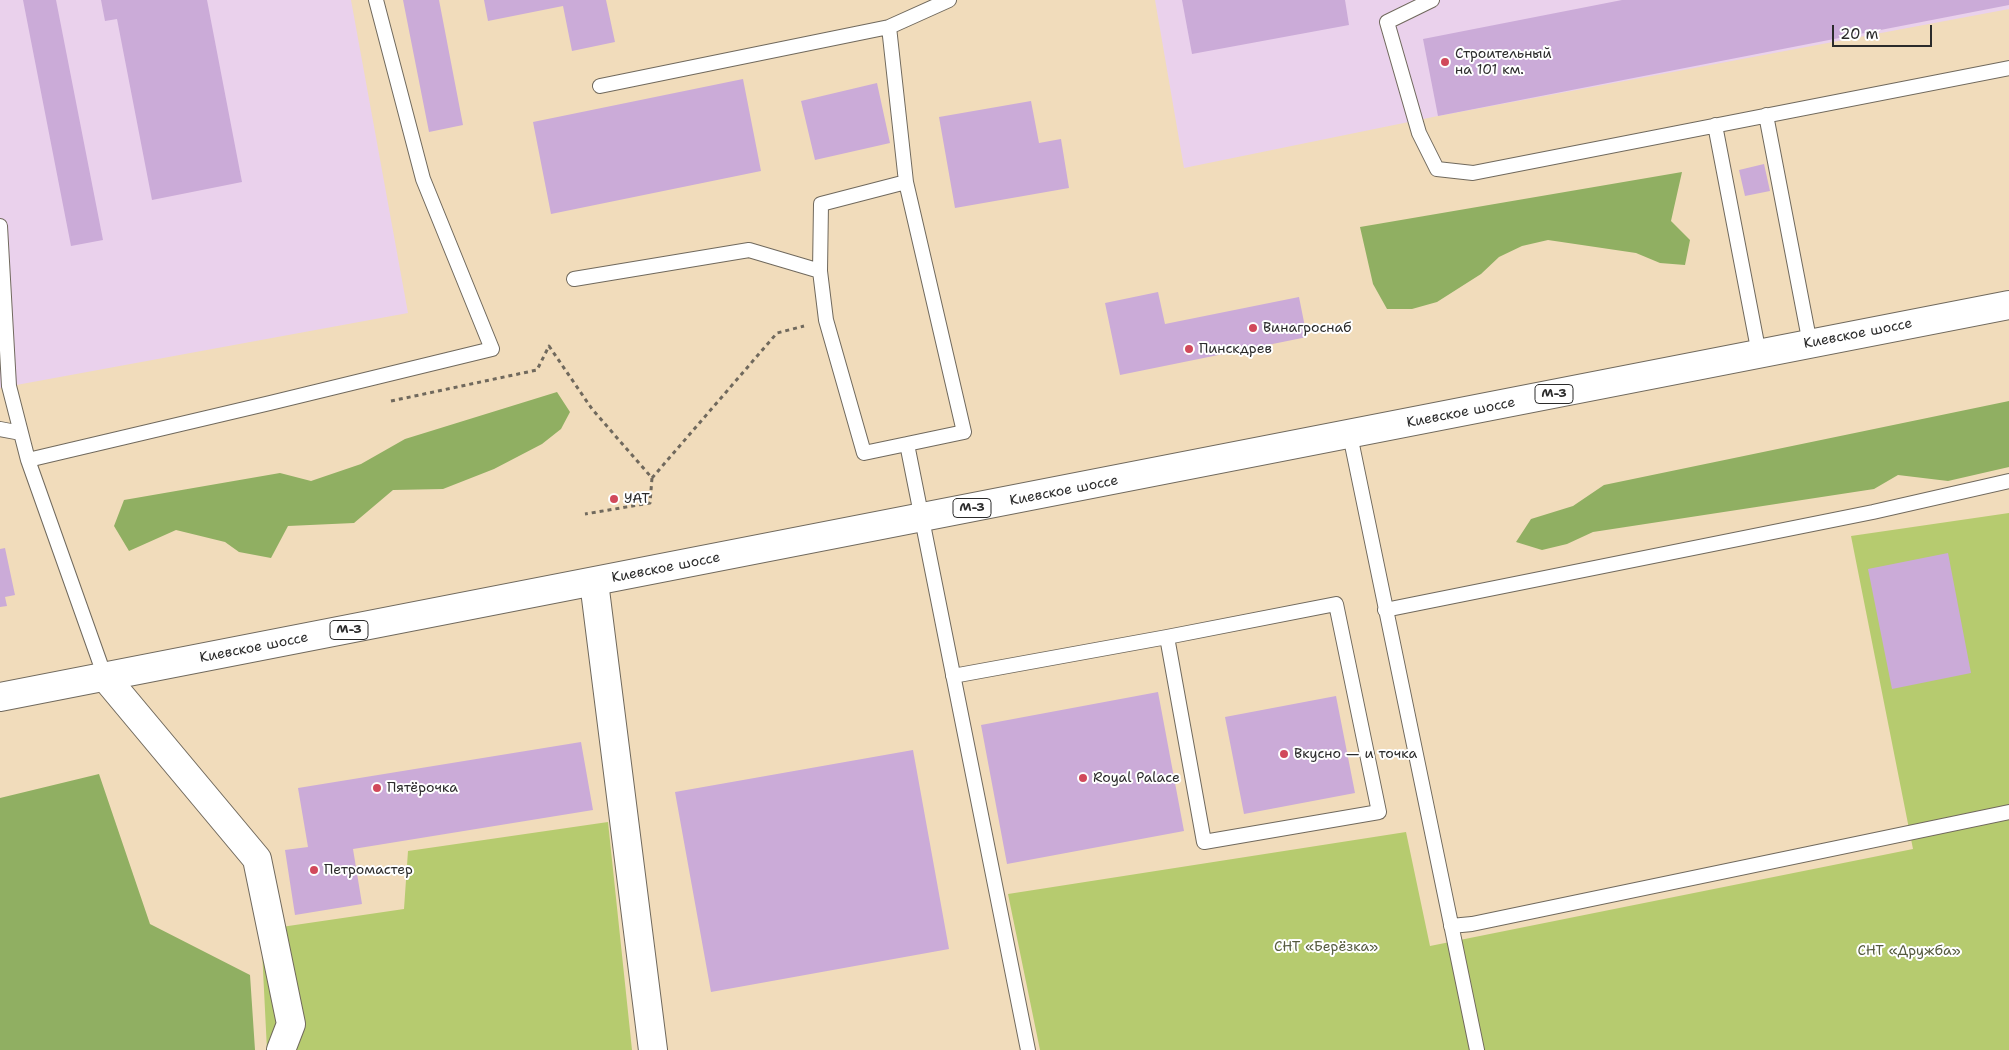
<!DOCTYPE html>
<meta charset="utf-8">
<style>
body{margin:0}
#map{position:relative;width:2009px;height:1050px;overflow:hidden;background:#f1dcbb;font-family:"Shantell Sans",sans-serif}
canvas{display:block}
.scale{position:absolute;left:1832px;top:25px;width:100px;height:22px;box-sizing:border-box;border:2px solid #2b2b2b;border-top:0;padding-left:6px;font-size:15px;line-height:18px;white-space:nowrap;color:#2b2b2b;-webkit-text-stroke:4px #fff;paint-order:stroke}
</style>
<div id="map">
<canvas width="2009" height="1050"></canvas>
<div class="scale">20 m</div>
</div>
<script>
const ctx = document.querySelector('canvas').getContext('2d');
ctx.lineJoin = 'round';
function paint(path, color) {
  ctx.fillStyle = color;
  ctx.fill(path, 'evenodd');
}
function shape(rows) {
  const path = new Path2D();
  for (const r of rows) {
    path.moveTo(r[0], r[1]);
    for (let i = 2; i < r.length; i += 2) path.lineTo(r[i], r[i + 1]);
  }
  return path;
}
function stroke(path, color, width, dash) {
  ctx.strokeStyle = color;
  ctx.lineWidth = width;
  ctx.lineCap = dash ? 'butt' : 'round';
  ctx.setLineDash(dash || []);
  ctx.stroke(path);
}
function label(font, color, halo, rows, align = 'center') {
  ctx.font = font + ' "Shantell Sans",sans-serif';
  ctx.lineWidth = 4;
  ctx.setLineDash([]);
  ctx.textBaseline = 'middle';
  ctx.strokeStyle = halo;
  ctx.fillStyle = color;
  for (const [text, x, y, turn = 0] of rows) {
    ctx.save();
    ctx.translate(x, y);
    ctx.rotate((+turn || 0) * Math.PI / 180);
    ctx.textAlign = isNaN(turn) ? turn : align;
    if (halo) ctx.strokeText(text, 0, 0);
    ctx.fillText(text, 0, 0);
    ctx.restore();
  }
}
paint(shape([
 [0,0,351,0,408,313,0,388],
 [1155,0,2009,0,2009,9,1438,116,1184,168]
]), '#ead1ec');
paint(shape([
 [2009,513,2009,1050,1040,1050,1008,894,1406,832,1430,946,1913,849,1851,536],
 [608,822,632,1050,267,1050,261,930,404,909,408,851]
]), '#b6cb6f');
paint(shape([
 [1682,172,1671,221,1690,240,1685,265,1660,263,1636,253,1548,240,1522,246,1499,257,1481,274,1437,302,1412,309,1387,309,1373,284,1360,227],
 [557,392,570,412,561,429,542,444,494,469,443,489,393,490,354,523,288,526,271,558,239,552,225,542,176,530,129,551,114,526,124,500,280,473,311,481,361,464,405,439],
 [2009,401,2009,467,1948,481,1898,475,1874,489,1593,532,1567,544,1542,550,1516,542,1531,519,1573,506,1604,485],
 [99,774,150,924,250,975,255,1050,0,1050,0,798]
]), '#90af62');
paint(shape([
 [23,0,56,0,103,240,71,246],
 [101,0,207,0,242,182,152,200,117,19,105,21],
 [403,0,439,0,463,125,429,132],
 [484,0,606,0,615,42,572,51,563,6,488,21],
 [1182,0,1345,0,1349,25,1192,54],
 [1622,0,2009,0,2009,5,1438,116,1423,39],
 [743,79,761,171,551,214,533,122],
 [877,83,890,143,815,160,801,101],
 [1031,101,1039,143,1061,139,1069,188,955,208,939,117],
 [1764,164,1770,191,1745,196,1739,170],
 [1158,292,1165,324,1299,297,1307,337,1120,375,1105,303],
 [5,548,15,595,5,597,7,606,0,607,0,549],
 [1948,553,1971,673,1892,689,1868,569],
 [1158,692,1184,831,1007,864,981,725],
 [1336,696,1355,793,1244,814,1225,717],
 [581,742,593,810,353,849,362,904,295,915,285,850,308,847,298,788],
 [913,750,949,949,711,992,675,792]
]), '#cbabd8');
const lane = shape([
 [1432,0,1387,22,1419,133,1437,169,1473,173,2009,68],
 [889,27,906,182],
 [600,86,889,27,949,0],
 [1766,115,1810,344],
 [1715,125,1759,354],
 [0,226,9,386,28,460,105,677],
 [574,279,749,250,820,271],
 [0,429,21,433],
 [1350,435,1477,1050],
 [907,444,864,453,826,320,820,271,821,204,906,182,964,432,907,444,1028,1050],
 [28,460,270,403,492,349,423,179,376,0],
 [1385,610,1873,512,2009,481],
 [953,676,1167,637,1336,604,1379,812,1204,842,1167,637],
 [1451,926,1472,924,2009,812]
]);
const street = shape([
 [594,582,653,1050],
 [105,677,257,859,291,1024,281,1050]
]);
const highway = shape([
 [0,697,2009,305]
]);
stroke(lane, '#70695d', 16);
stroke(street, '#70695d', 30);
stroke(highway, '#70695d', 30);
stroke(shape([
 [391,401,537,370,549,346,592,409,652,478,650,503,585,514],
 [652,478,777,333,804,326]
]), '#70695d', 3, [4, 4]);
stroke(lane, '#fff', 14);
stroke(street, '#fff', 28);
stroke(highway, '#fff', 28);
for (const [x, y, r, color] of [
 [1445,62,5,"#d1495b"],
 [1253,328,5,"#d1495b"],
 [1189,349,5,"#d1495b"],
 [614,499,5,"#d1495b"],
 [1284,754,5,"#d1495b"],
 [1083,778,5,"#d1495b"],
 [377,788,5,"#d1495b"],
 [314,870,5,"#d1495b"]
]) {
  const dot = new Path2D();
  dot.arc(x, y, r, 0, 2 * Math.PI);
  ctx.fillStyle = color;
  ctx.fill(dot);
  stroke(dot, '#fff', 2);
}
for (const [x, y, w] of [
 [1554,394,38],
 [972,508,38],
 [349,630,38]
]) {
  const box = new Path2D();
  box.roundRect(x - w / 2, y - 9.5, w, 19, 4);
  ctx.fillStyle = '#fff';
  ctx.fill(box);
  stroke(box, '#2b2b2b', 1);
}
label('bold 12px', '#2b2b2b', null, [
 ["М-3",1554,394],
 ["М-3",972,508],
 ["М-3",349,630]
]);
label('14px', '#2b2b2b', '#fff', [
 ["Строительный",1455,54],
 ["на 101 км.",1455,70],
 ["Винагроснаб",1263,328],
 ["Пинскдрев",1199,349],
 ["УАТ",624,499],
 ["Вкусно — и точка",1294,754],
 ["Royal Palace",1093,778],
 ["Пятёрочка",387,788],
 ["Петромастер",324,870]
], 'left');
label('14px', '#2b2b2b', '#fff', [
 ["Киевское шоссе",1858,334,-11],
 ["Киевское шоссе",1461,413,-11],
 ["Киевское шоссе",1064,491,-11],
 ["Киевское шоссе",666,568,-11],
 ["Киевское шоссе",254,648,-11]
]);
label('14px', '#555b3f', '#fff', [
 ["СНТ «Берёзка»",1326,947],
 ["СНТ «Дружба»",1909,951]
]);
</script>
